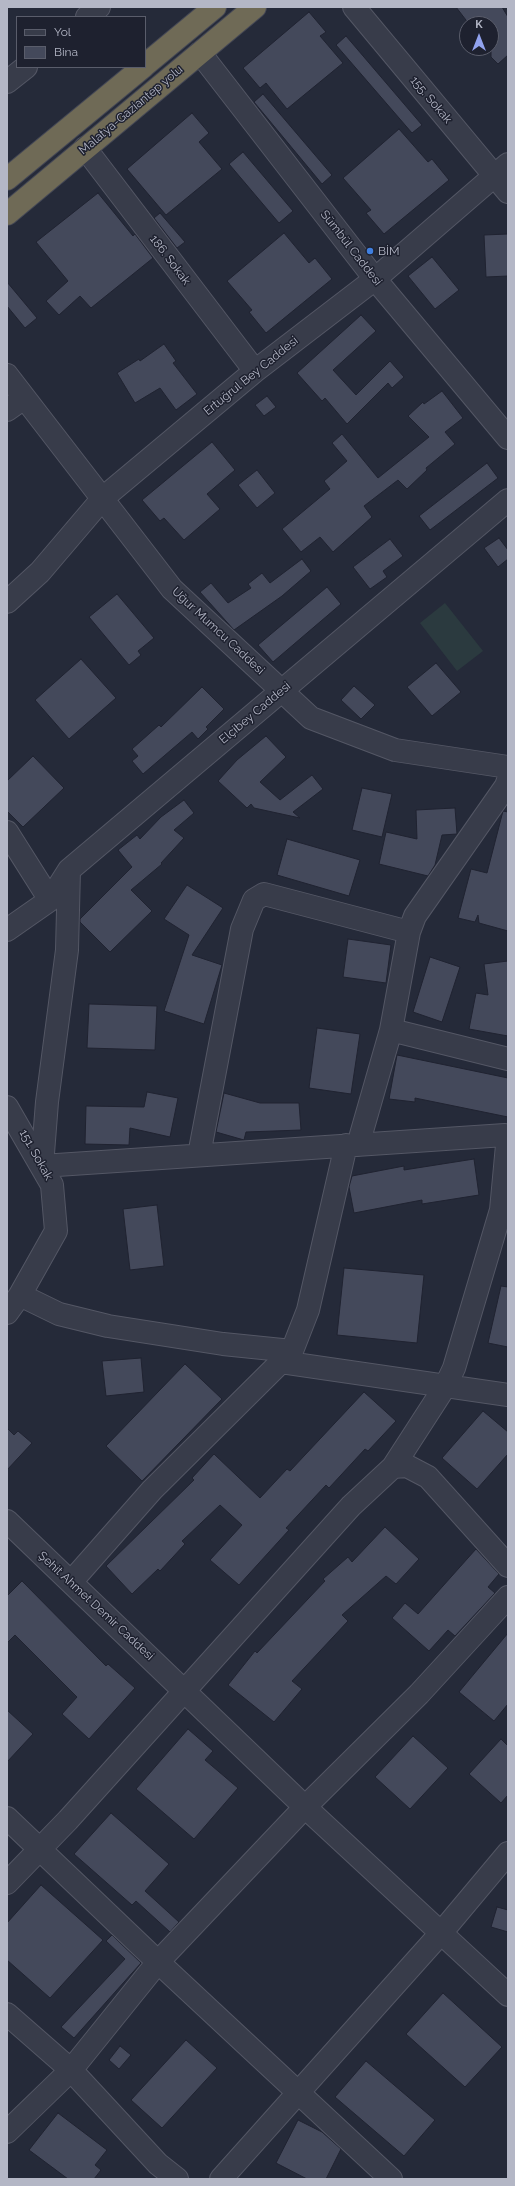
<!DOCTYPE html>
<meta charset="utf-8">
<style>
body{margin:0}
#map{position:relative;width:515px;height:2186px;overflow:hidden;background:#252a39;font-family:Raleway,sans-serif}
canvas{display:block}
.frame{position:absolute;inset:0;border:8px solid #b4b7c6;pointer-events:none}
.legend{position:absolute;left:16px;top:16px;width:130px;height:52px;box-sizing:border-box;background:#1e212f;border:1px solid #5a5d6b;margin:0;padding:5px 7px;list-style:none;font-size:12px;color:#b4b7c6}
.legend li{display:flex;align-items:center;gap:8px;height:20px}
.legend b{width:20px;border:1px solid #5a5d6b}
.north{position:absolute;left:459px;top:16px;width:40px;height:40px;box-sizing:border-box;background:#1e212f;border:1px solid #5a5d6b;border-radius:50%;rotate:0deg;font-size:11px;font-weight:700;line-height:16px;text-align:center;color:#b4b7c6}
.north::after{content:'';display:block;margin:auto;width:14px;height:18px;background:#91a2ee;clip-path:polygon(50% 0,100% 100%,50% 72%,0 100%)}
</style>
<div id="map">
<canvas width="515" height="2186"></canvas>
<div class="frame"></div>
<ul class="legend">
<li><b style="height:5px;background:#383c4a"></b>Yol</li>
<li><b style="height:11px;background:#44495b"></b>Bina</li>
</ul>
<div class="north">K</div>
</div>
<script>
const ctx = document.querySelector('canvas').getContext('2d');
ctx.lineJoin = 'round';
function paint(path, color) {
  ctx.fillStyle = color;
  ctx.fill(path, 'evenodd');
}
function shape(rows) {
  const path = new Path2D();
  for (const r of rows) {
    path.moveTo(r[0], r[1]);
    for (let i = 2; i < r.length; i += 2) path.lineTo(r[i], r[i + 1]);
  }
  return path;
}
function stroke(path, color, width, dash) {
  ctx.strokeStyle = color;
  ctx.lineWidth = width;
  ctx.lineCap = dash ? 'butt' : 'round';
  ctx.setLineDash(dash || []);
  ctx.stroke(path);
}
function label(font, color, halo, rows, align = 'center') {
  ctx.font = font + ' Raleway,sans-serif';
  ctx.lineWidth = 3;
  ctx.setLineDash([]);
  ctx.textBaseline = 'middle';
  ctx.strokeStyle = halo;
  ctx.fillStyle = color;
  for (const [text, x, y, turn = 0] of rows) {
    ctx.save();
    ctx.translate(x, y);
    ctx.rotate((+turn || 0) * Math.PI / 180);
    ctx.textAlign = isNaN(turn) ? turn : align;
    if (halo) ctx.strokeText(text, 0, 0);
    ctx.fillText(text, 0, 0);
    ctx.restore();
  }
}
paint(shape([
 [445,603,483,651,457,671,420,623]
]), '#2b3a3f');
const building = shape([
 [456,7,502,7,508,17,508,55,498,64,491,57,491,24,469,24,456,7],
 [309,12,326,32,320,36,343,63,287,109,266,83,260,88,243,68,309,12],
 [346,36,422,125,412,133,336,45,346,36],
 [263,94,332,175,322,184,254,102,263,94],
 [192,113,209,133,199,142,222,169,166,215,127,169,192,113],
 [399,129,428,162,432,159,449,180,384,234,366,213,371,210,343,178,399,129],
 [243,152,293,211,279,223,229,164,243,152],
 [98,193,133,236,135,234,153,258,91,308,80,296,59,315,46,301,68,281,36,242,98,193],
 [160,213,185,242,177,248,154,218,160,213],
 [284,233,309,263,315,258,332,279,266,333,249,312,252,310,227,281,284,233],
 [508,234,508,276,486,277,484,235,508,234],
 [432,257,459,290,435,309,408,276,432,257],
 [7,282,37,318,25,328,7,306,7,282],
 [361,315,376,331,333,370,356,395,390,361,404,377,392,388,388,383,347,424,325,398,322,401,297,373,361,315],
 [164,344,176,361,173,363,197,394,176,410,160,388,135,403,117,373,139,359,140,361,164,344],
 [442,391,463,418,445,432,455,444,426,468,427,470,407,489,398,480,364,506,372,517,333,552,320,537,301,552,282,529,330,489,324,481,347,461,332,443,342,434,378,478,429,437,408,416,423,402,424,404,442,391],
 [267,396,276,407,264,416,255,405,267,396],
 [212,442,235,470,207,494,220,509,184,540,164,518,160,521,142,500,212,442],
 [487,463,498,478,430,530,419,516,487,463],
 [257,470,275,493,257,508,238,485,257,470],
 [499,538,508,550,508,559,498,567,484,548,499,538],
 [390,539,403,556,383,571,387,577,370,589,353,567,390,539],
 [302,559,311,571,282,596,234,630,200,592,211,583,228,603,251,588,248,584,262,573,270,583,302,559],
 [327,587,341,604,273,662,258,645,327,587],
 [117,594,154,638,138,651,141,655,129,665,89,617,117,594],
 [81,659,116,698,69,739,35,700,81,659],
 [436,663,461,692,432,716,407,687,436,663],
 [354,686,375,705,361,719,341,700,354,686],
 [202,687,224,709,206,727,208,729,198,739,192,732,143,774,132,761,138,756,132,749,159,725,161,727,202,687],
 [266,736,286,757,260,782,280,800,312,775,323,789,293,812,300,818,254,808,251,804,247,808,218,781,237,760,266,736],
 [33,756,64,788,23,827,7,811,7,781,33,756],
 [362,788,392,794,382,837,352,830,362,788],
 [184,800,194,813,174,830,184,838,161,863,162,864,131,890,152,911,110,952,80,922,80,919,132,867,118,850,137,835,140,839,161,817,184,800],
 [455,808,457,834,442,835,435,865,428,876,379,864,386,832,417,839,416,810,455,808],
 [503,811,508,812,508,931,479,923,478,915,475,922,458,918,471,869,487,873,503,811],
 [287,839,360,860,349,896,277,875,287,839],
 [187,885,223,908,192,955,222,965,204,1024,164,1011,189,935,164,919,187,885],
 [348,939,391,945,386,983,343,977,348,939],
 [430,957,460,967,442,1022,413,1012,430,957],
 [508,961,508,1036,469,1029,476,993,488,995,484,964,508,961],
 [89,1004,157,1006,155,1050,87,1048,89,1004],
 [317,1028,360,1034,351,1094,309,1088,317,1028],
 [397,1055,508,1078,508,1117,415,1098,415,1102,389,1099,397,1055],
 [147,1092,178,1098,170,1137,130,1128,129,1145,85,1144,86,1106,144,1107,147,1092],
 [224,1093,260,1103,299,1103,301,1130,246,1132,244,1140,216,1132,224,1093],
 [474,1159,479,1195,422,1204,422,1200,354,1213,349,1187,352,1176,404,1166,404,1170,474,1159],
 [157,1205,164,1266,130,1270,123,1209,157,1205],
 [344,1268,424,1275,417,1343,337,1335,344,1268],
 [501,1286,508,1287,508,1347,488,1343,501,1286],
 [141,1358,144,1392,106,1396,102,1361,141,1358],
 [185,1364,222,1399,142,1481,106,1446,185,1364],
 [364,1392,396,1421,368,1451,365,1449,329,1488,326,1485,286,1528,289,1530,239,1585,210,1560,242,1525,220,1505,182,1541,185,1544,160,1571,158,1569,132,1594,106,1566,194,1480,192,1478,214,1454,260,1498,287,1469,290,1471,364,1392],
 [483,1411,508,1432,508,1454,477,1489,442,1458,483,1411],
 [7,1428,14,1435,18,1431,32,1443,7,1470,7,1428],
 [385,1527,419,1559,396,1584,386,1576,342,1615,348,1621,292,1681,302,1689,274,1722,228,1685,255,1651,257,1653,325,1581,323,1579,348,1557,352,1562,385,1527],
 [476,1549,499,1574,488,1587,495,1593,455,1636,448,1630,429,1651,392,1618,405,1603,418,1614,476,1549],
 [22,1581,106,1666,108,1664,135,1688,89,1739,62,1714,77,1697,15,1635,7,1643,7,1596,22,1581],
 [508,1633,508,1704,494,1721,459,1692,508,1633],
 [7,1710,33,1734,7,1762,7,1710],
 [188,1729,213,1751,205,1760,238,1788,194,1839,136,1789,188,1729],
 [413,1736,448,1768,410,1809,375,1777,413,1736],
 [501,1739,508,1746,508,1795,501,1803,469,1774,501,1739],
 [111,1813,169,1864,145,1891,179,1922,170,1932,136,1901,132,1905,74,1854,111,1813],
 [41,1885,103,1940,50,1998,7,1960,7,1923,41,1885],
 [497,1907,508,1910,508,1932,491,1927,497,1907],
 [112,1935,141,1963,74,2038,61,2027,125,1959,106,1941,112,1935],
 [443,1993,502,2047,465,2087,406,2034,443,1993],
 [186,2040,217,2068,162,2128,131,2100,186,2040],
 [120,2046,131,2055,119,2069,109,2060,120,2046],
 [366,2061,435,2120,404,2156,335,2097,366,2061],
 [58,2113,107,2150,95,2165,101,2170,94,2179,68,2179,29,2150,58,2113],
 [298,2120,322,2132,341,2149,326,2179,307,2179,276,2163,298,2120]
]);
paint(building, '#44495b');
stroke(building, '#202331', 1);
const minor = shape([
 [354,7,508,192],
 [87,17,99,7],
 [200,53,375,279,508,438],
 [7,82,26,67],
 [85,148,255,371],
 [7,375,172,589,311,718,395,750,508,767],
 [7,410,24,398],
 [7,602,40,572,103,498,255,371,375,279,508,164],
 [7,832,50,900],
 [69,870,67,950,47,1102,42,1166,505,1135,507,1145,501,1210,454,1368,446,1385,393,1467],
 [7,930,50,900,69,870,508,500],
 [391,1030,508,1059],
 [7,1107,52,1185,56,1231,20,1295,7,1313],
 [358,1145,391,1030,409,932,415,916,506,786,508,780],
 [199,1155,242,929,254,900,264,894,409,932],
 [20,1295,59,1314,108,1326,223,1344,292,1351],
 [281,1362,508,1395],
 [7,1521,305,1807,508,1995],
 [71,1582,152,1490,292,1351,308,1310,346,1145],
 [7,1818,158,1962,391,2179],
 [7,1883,68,1820,351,1506,393,1467,407,1466,428,1477,508,1566],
 [7,2014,71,2070,158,2164,177,2179],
 [7,2132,71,2070,158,1962,305,1807,419,1694,508,1597],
 [221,2179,441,1933,508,1853]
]);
const highway = shape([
 [145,65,215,7],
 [7,179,143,67],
 [7,214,255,7]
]);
stroke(minor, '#545765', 24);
stroke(highway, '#444755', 24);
stroke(minor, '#383c4a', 22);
stroke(highway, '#6f6a56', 22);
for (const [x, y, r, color] of [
 [370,251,4,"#3f7fe0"]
]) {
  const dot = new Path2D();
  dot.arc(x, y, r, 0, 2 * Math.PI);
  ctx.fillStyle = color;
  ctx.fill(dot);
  stroke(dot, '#1e212f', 1.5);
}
label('12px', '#b4b7c6', '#1e212f', [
 ["155. Sokak",431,100,50],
 ["Malatya-Gaziantep yolu",131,110,-40],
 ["Sümbül Caddesi",351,248,52],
 ["186. Sokak",170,260,53],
 ["Ertuğrul Bey Caddesi",251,376,-39],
 ["Uğur Mumcu Caddesi",218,631,43],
 ["Elçibey Caddesi",255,713,-40],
 ["151. Sokak",36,1155,61],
 ["Şehit Ahmet Demir Caddesi",96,1606,43]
]);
label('12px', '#b4b7c6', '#1e212f', [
 ["BİM",378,251]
], 'left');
</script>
